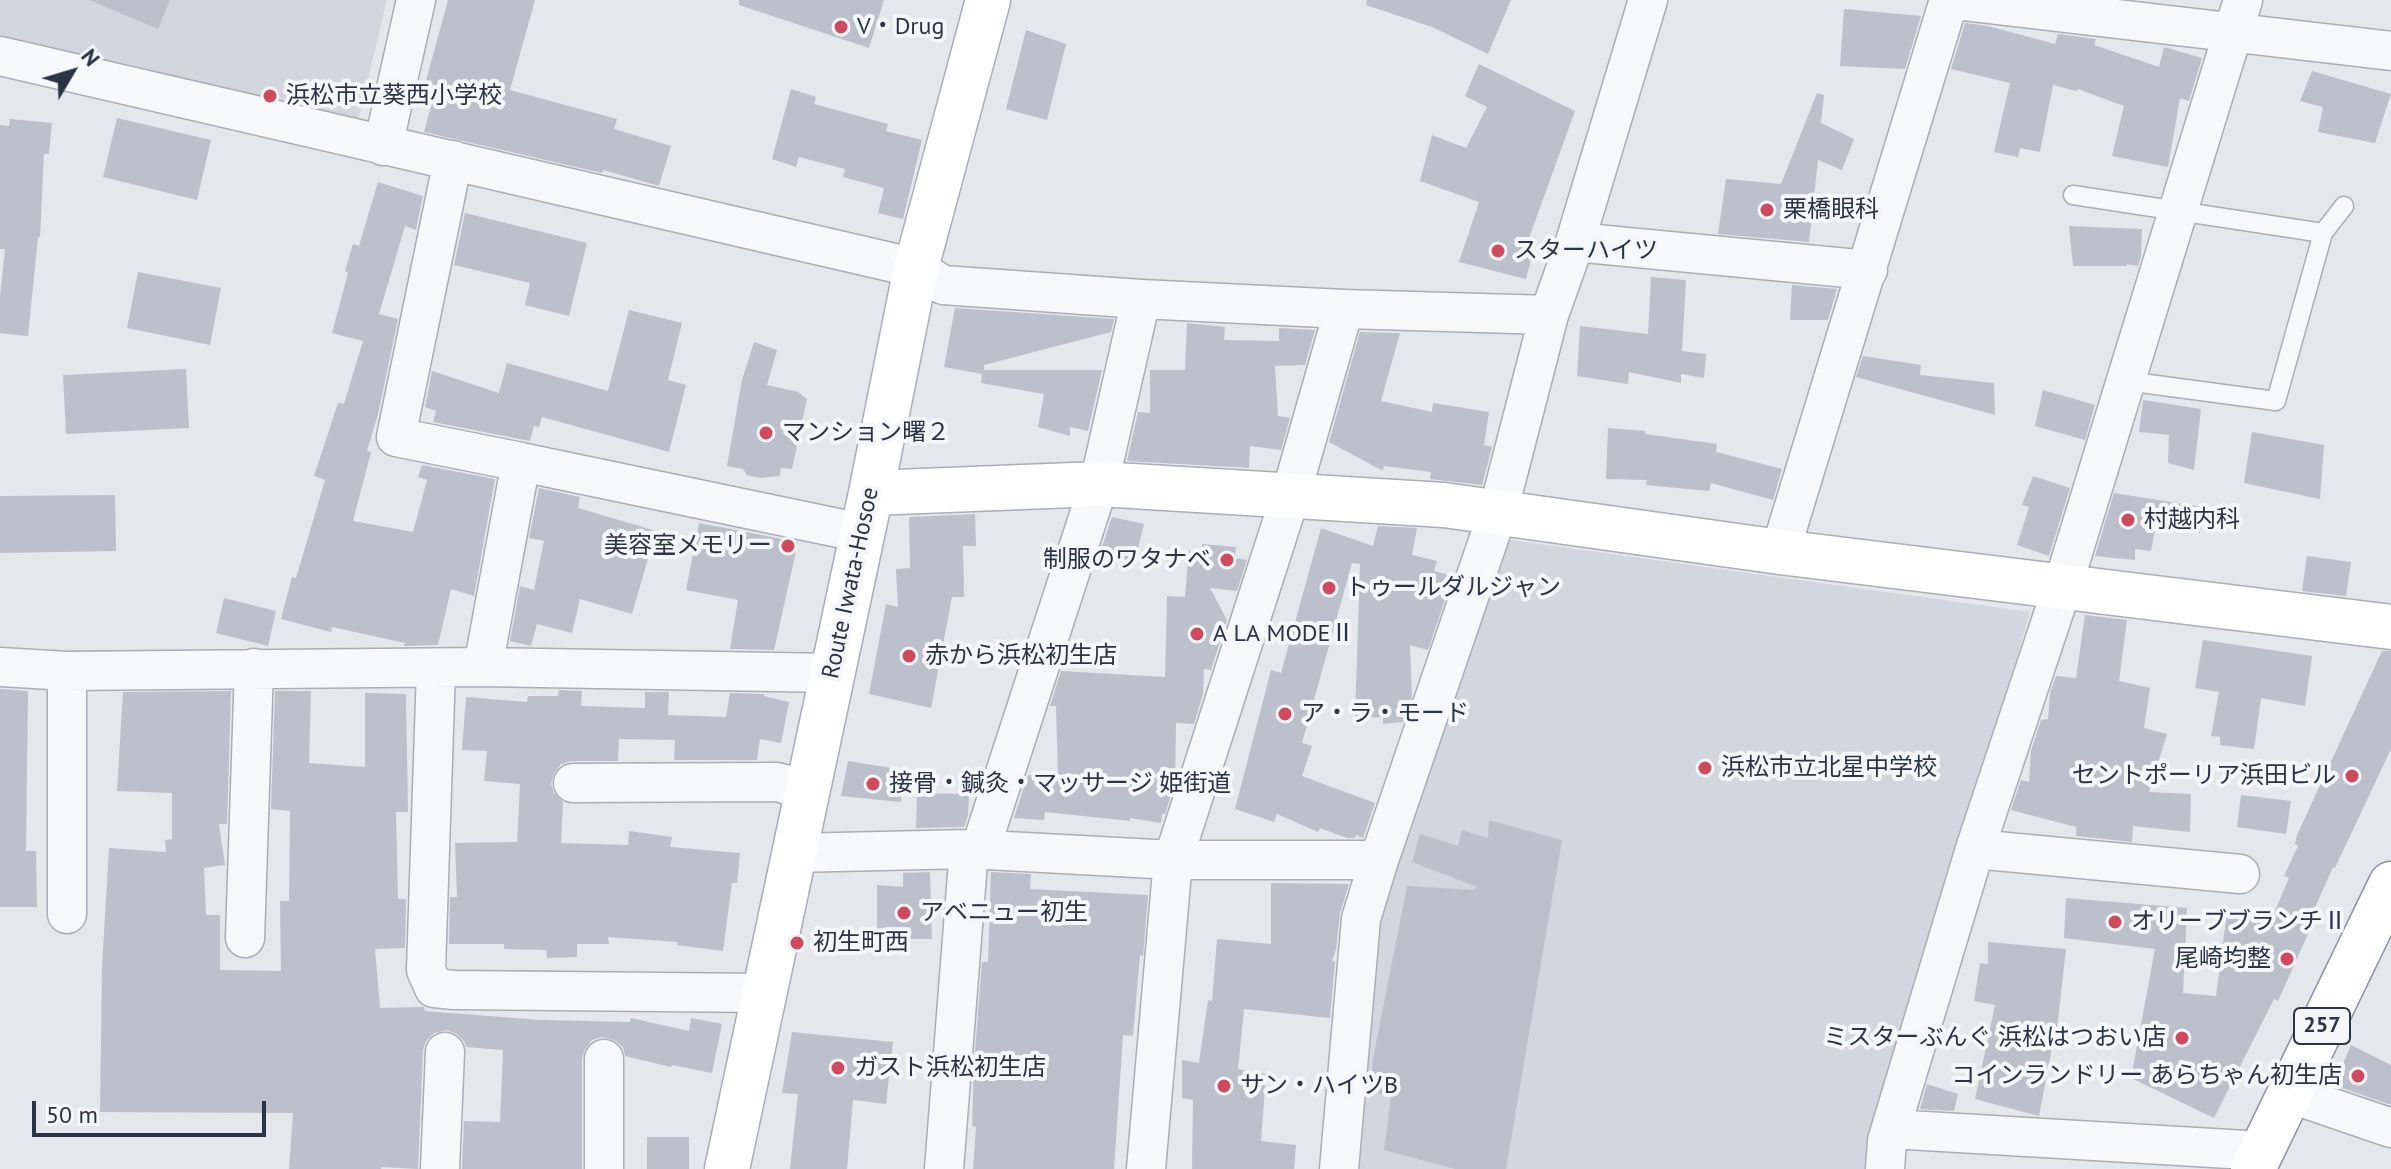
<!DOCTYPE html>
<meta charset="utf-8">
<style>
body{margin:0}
#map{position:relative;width:2391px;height:1169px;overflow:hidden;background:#e4e7ec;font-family:"PT Sans",sans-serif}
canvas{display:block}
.north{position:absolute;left:32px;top:32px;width:80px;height:80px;-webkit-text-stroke:6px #f4f6f9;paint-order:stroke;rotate:52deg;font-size:22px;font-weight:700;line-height:32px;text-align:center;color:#2b3445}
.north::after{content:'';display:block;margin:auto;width:28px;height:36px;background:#2b3445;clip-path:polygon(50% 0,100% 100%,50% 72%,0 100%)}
.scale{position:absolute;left:32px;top:1101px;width:234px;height:36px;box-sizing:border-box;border:4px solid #2b3445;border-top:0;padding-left:10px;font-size:24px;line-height:28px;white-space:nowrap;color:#2b3445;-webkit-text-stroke:6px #f4f6f9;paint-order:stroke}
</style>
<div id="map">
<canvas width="2391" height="1169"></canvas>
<div class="north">N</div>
<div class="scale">50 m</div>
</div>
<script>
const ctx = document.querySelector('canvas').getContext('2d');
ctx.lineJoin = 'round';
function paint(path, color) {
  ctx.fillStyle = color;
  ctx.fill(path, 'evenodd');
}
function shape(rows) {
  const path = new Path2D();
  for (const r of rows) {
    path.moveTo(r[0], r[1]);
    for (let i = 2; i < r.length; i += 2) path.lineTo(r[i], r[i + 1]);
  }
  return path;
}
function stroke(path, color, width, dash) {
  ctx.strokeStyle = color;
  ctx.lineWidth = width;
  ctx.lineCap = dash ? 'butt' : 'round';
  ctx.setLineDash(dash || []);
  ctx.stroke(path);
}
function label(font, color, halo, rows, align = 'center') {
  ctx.font = font + ' "PT Sans","Noto Sans JP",sans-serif';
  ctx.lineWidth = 8;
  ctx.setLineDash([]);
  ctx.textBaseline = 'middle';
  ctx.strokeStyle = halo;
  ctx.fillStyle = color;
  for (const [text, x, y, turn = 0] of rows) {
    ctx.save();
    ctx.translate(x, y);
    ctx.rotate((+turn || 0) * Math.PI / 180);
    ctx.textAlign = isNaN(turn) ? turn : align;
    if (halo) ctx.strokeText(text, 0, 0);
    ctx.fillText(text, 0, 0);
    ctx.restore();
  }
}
paint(shape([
 [0,0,387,0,353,141,0,50],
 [1503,539,2030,612,1878,1137,1875,1169,1351,1169,1372,924]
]), '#d2d6de');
paint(shape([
 [89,0,170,0,158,29],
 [448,0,535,0,510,90,617,119,614,129,671,146,659,186,603,170,602,173,424,132,435,91,424,88],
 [739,0,884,0,869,48,739,5],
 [1367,0,1511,0,1488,54,1432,27,1366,5],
 [1844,9,1921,16,1905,69,1840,66],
 [1965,23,1988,26,2055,44,2058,34,2096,39,2094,45,2159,67,2164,47,2202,58,2189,101,2180,98,2168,167,2112,156,2124,106,2078,89,2076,91,2053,85,2040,152,2020,148,2018,157,1994,152,2010,83,1951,69],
 [1026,30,1066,44,1047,120,1006,109],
 [1479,64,1575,111,1529,238,1536,241,1526,279,1459,262,1479,202,1420,181,1432,135,1466,148,1487,107,1465,96],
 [2312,71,2391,94,2375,143,2318,132,2323,107,2300,101],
 [791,89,816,97,814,104,888,124,886,131,922,140,903,219,878,213,884,188,843,177,845,169,799,157,796,167,772,159],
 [1817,93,1824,95,1821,123,1854,139,1842,170,1818,160,1809,242,1718,234,1726,179,1781,184],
 [117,118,211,140,197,200,103,177],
 [10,119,52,123,49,154,44,154,40,237,38,237,28,336,0,333,0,296,5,249,0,249,0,125,9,126],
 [378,182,423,196,416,230,405,226,379,314,398,319,378,414,367,451,371,452,353,521,413,532,427,480,418,477,422,465,495,479,474,596,451,589,438,645,404,646,405,643,332,627,331,632,281,619,292,577,296,578,325,480,314,476,338,403,344,404,363,341,332,333,348,273,345,271,353,244,359,246],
 [465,213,587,243,569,316,525,305,530,283,454,265],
 [2069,226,2142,229,2141,257,2138,266,2127,264,2127,266,2073,266],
 [138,272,221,288,210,345,127,328],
 [1651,277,1686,280,1682,351,1706,354,1704,378,1681,374,1681,383,1629,372,1628,384,1577,376,1580,326,1648,334],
 [1792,285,1837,289,1828,320,1790,320],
 [955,308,1114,319,1111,332,984,365,984,370,1102,370,1088,431,1070,427,1070,436,1038,427,1044,394,981,383,982,374,944,367],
 [629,310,682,323,668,380,686,385,669,452,542,417,539,427,534,426,530,441,433,422,436,411,425,407,432,371,499,393,507,363,608,391],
 [1187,323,1225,327,1224,340,1279,341,1279,328,1315,330,1305,365,1275,366,1278,416,1290,418,1281,450,1250,446,1249,468,1127,461,1138,412,1150,413,1150,370,1185,370],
 [1360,332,1400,333,1381,401,1432,412,1433,403,1489,412,1484,445,1492,447,1482,485,1430,479,1431,472,1384,466,1383,471,1329,442],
 [754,342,777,350,767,385,798,392,807,399,792,469,781,468,780,476,760,478,747,475,743,469,727,466,742,380],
 [1863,356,1921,365,1920,375,1994,383,1995,415,1856,377],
 [186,369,189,428,66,434,63,375],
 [2043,390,2095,405,2085,440,2035,426],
 [2143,400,2201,409,2194,470,2168,463,2169,435,2139,432],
 [1608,428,1645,431,1645,434,1717,444,1716,452,1782,469,1773,500,1711,483,1709,491,1646,485,1647,480,1606,479],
 [2252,432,2324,445,2320,499,2244,483],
 [2033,476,2070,488,2049,556,2017,545,2029,507,2022,505],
 [539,488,580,497,578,508,656,531,632,614,580,599,572,633,537,624,531,646,510,641,520,586,534,590,544,541,529,538],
 [2114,493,2202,507,2200,533,2155,530,2151,551,2135,549,2135,560,2095,556],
 [115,495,116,551,0,553,0,496],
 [975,514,976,546,963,546,964,597,952,597,931,708,869,694,886,604,898,607,896,569,910,568,909,517],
 [1112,517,1144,524,1135,561,1099,556],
 [699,523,798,542,774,650,730,649,738,600,686,590],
 [1378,526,1417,528,1412,555,1437,561,1434,571,1453,576,1428,650,1410,645,1412,697,1403,722,1383,724,1383,717,1355,718,1360,564,1352,563,1302,743,1312,746,1302,776,1375,803,1363,838,1356,835,1355,838,1347,838,1320,828,1318,832,1277,814,1274,822,1235,809,1271,670,1281,673,1321,528,1373,546],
 [1202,544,1236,547,1235,558,1247,560,1237,591,1210,588,1227,620,1211,670,1204,669,1203,694,1194,724,1176,723,1175,783,1165,814,1162,814,1161,823,1130,818,1130,821,1045,812,1044,820,1014,818,1028,775,1058,776,1056,706,1050,706,1061,671,1165,677,1167,596,1185,597,1189,549,1192,555,1202,556],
 [2307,556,2351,562,2346,596,2302,591],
 [224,598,276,611,268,646,216,633],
 [2085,615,2127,620,2119,681,2150,688,2144,728,2167,734,2149,792,2191,794,2190,832,2133,826,2132,842,2076,836,2076,827,2011,810,2021,780,2029,782,2031,751,2041,720,2048,719,2050,693,2056,676,2076,678],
 [2203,640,2312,656,2305,706,2261,698,2254,749,2220,745,2220,737,2211,736,2219,692,2195,688],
 [2382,651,2391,651,2391,749,2335,868,2333,867,2313,912,2317,914,2278,1001,2274,999,2214,1118,2131,1078,2155,949,2064,938,2066,898,2187,908,2183,993,2216,996,2227,912,2272,918,2289,878,2284,876,2298,846,2295,844,2297,835],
 [0,689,28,691,26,851,36,851,37,907,0,907],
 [559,690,582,691,581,706,645,708,645,692,669,692,668,715,726,717,730,693,764,694,764,696,789,702,781,743,760,739,757,760,674,760,675,740,619,739,618,761,572,761,561,764,554,773,551,784,554,793,563,802,561,843,628,845,629,831,672,837,670,847,740,853,737,883,732,883,723,951,677,945,678,942,608,937,609,944,577,944,577,957,547,958,546,950,504,949,504,944,449,944,450,897,457,897,455,843,517,842,520,784,484,781,487,751,462,750,466,697,527,702,528,696,558,696],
 [231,691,227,824,219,824,225,865,204,868,206,915,220,915,220,970,281,971,280,901,289,901,290,811,271,809,275,691,311,691,309,763,365,767,365,693,406,694,408,812,396,812,398,899,406,899,405,948,375,949,380,1008,424,1007,425,1011,541,1020,630,1022,631,1018,689,1031,691,1018,722,1024,712,1073,672,1065,671,1067,625,1056,623,1047,614,1040,603,1037,592,1040,585,1049,582,1059,582,1169,462,1169,464,1121,500,1122,503,1050,466,1047,464,1041,457,1034,447,1030,434,1033,426,1041,423,1050,418,1169,381,1167,381,1169,289,1169,293,1113,100,1112,102,968,109,848,166,852,165,840,172,839,172,793,117,791,123,692],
 [848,761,904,770,901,802,841,796],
 [917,793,969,794,968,816,964,827,916,828],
 [2241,795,2291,801,2286,834,2237,827],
 [1489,820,1562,840,1506,1169,1455,1169,1384,1150,1391,1097,1370,1090,1373,1059,1407,886,1474,890,1477,887,1412,862,1420,834,1458,846,1462,830,1488,838],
 [930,872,932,939,877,939,877,885,903,887,903,873],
 [991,872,1031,874,1030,889,1148,895,1143,956,1140,955,1133,1036,1123,1035,1114,1169,973,1169,976,1127,972,1126,974,1064,982,962,988,962],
 [1271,883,1349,884,1340,913,1336,949,1332,961,1335,962,1330,1018,1244,1009,1238,1069,1266,1074,1261,1141,1296,1145,1294,1169,1192,1169,1193,1100,1182,1098,1182,1060,1199,1063,1208,1000,1212,1001,1217,939,1271,944],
 [1988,942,2066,949,2056,1037,2054,1037,2039,1116,1975,1099,1995,1005,1974,1001,1980,963,1988,964],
 [792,1032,893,1042,886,1104,853,1100,847,1169,790,1169,798,1094,782,1093],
 [2351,1045,2391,1065,2391,1105,2334,1085],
 [1927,1084,1958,1094,1954,1111,1920,1109],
 [647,1137,689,1137,689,1169,647,1169]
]), '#bbc0ca');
const lane = shape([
 [2073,195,2323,233,2344,206],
 [2126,381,2276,401,2323,233]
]);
const street = shape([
 [1954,0,2391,51],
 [0,56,916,268,943,285,1141,299,1344,309,1549,315],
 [383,146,416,0],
 [453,160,396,437,521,462,483,667],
 [1575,242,1868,270],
 [521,462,862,533],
 [1780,552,1949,0],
 [0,667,67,671,483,667,833,673],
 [436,669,426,970,434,988,454,990,763,993],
 [573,783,777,782,807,790],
 [1975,849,2240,874],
 [980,850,1099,484,1141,299],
 [793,853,969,849,1173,860,1379,860],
 [67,914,67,671],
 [245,938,254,668],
 [2289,1093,2391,1128],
 [1891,1129,2263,1151],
 [440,1169,445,1052],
 [604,1169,604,1059],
 [944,1169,969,849],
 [1146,1169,1173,860,1291,494,1344,309],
 [1339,1169,1361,919,1379,860,1498,512,1549,315,1575,242,1648,0],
 [1885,1169,1887,1141,1975,849,2063,585,2243,0]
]);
const secondary = shape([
 [871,493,1099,484,1444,505,1780,552,2391,627],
 [727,1169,871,493,916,268,988,0]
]);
const highway = shape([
 [2253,1169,2391,884]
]);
stroke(lane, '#a9aeb7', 21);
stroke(street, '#a9aeb7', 41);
stroke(secondary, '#a9aeb7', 47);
stroke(highway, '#8b94a3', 47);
stroke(lane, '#f7f8fa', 18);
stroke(street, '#f7f8fa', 38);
stroke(secondary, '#fff', 44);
stroke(highway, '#fff', 44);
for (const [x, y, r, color] of [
 [841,27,8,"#d1495b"],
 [270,96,8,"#d1495b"],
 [1767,210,8,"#d1495b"],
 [1498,251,8,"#d1495b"],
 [766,433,8,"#d1495b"],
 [2128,520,8,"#d1495b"],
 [788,546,8,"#d1495b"],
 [1227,560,8,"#d1495b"],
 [1329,588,8,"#d1495b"],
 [1197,634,8,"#d1495b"],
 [909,656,8,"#d1495b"],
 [1285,714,8,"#d1495b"],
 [1705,768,8,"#d1495b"],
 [2352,776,8,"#d1495b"],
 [873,784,8,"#d1495b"],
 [904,913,8,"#d1495b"],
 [2115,922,8,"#d1495b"],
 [797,943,8,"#d1495b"],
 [2287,959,8,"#d1495b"],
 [2182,1038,8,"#d1495b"],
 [838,1068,8,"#d1495b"],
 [2358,1076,8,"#d1495b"],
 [1224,1086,8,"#d1495b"]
]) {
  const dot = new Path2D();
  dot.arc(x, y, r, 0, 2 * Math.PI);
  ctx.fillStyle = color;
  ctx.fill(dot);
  stroke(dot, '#f4f6f9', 3);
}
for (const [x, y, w] of [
 [2322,1026,56]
]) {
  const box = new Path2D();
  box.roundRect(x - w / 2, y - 18, w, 36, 6);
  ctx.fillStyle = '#f4f6f9';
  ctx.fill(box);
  stroke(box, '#2b3445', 2);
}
label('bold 22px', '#2b3445', null, [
 ["257",2322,1026]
]);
label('24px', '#2b3445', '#f4f6f9', [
 ["V・Drug",857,27],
 ["浜松市立葵西小学校",286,96],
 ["栗橋眼科",1783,210],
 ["スターハイツ",1514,251],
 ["マンション曙２",782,433],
 ["村越内科",2144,520],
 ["美容室メモリー",772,546,"right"],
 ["制服のワタナベ",1211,560,"right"],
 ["トゥールダルジャン",1345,588],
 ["A LA MODEⅡ",1213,634],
 ["赤から浜松初生店",925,656],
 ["ア・ラ・モード",1301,714],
 ["浜松市立北星中学校",1721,768],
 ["セントポーリア浜田ビル",2336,776,"right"],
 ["接骨・鍼灸・マッサージ 姫街道",889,784],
 ["アベニュー初生",920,913],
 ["オリーブブランチⅡ",2131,922],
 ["初生町西",813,943],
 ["尾崎均整",2271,959,"right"],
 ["ミスターぶんぐ 浜松はつおい店",2166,1038,"right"],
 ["ガスト浜松初生店",854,1068],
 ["コインランドリー あらちゃん初生店",2342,1076,"right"],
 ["サン・ハイツB",1240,1086]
], 'left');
label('24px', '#2b3445', '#f4f6f9', [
 ["Route Iwata-Hosoe",851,583,-78]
]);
</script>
